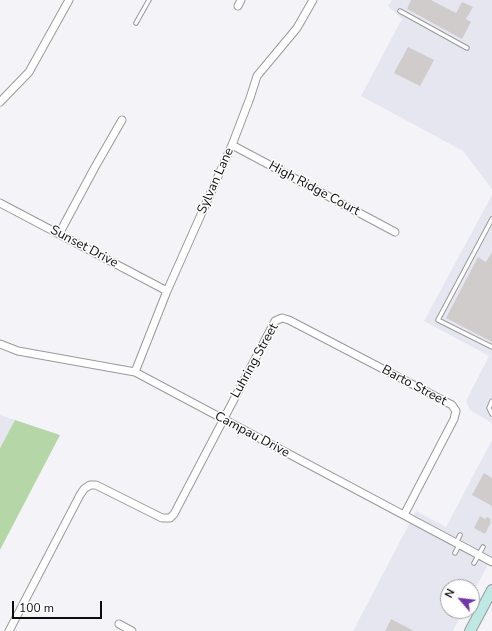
<!DOCTYPE html>
<style>
body{margin:0}
#map{position:relative;width:492px;height:631px;overflow:hidden;background:#f4f4f8;font-family:"Nunito Sans",sans-serif}
canvas{display:block}
.north{position:absolute;left:440px;top:579px;width:40px;height:40px;box-sizing:border-box;background:#fff;border:1px solid #9e9e9e;border-radius:50%;rotate:298deg;font-size:11px;font-weight:700;line-height:16px;text-align:center;color:#0c0c0d}
.north::after{content:'';display:block;margin:auto;width:14px;height:18px;background:#7335aa;clip-path:polygon(50% 0,100% 100%,50% 72%,0 100%)}
.scale{position:absolute;left:12px;top:601px;width:90px;height:18px;box-sizing:border-box;border:2px solid #0c0c0d;border-top:0;padding-left:5px;font-size:12px;line-height:14px;white-space:nowrap;color:#0c0c0d;-webkit-text-stroke:3px #fff;paint-order:stroke}
</style>
<div id="map">
<canvas width="492" height="631"></canvas>
<div class="north">N</div>
<div class="scale">100 m</div>
</div>
<script>
const ctx = document.querySelector('canvas').getContext('2d');
ctx.lineJoin = 'round';
function paint(path, color) {
  ctx.fillStyle = color;
  ctx.fill(path, 'evenodd');
}
function shape(rows) {
  const path = new Path2D();
  for (const r of rows) {
    path.moveTo(r[0], r[1]);
    for (let i = 2; i < r.length; i += 2) path.lineTo(r[i], r[i + 1]);
  }
  return path;
}
function stroke(path, color, width, dash) {
  ctx.strokeStyle = color;
  ctx.lineWidth = width;
  ctx.lineCap = dash ? 'butt' : 'round';
  ctx.setLineDash(dash || []);
  ctx.stroke(path);
}
function label(font, color, halo, rows, align = 'center') {
  ctx.font = font + ' "Nunito Sans",sans-serif';
  ctx.lineWidth = 3;
  ctx.setLineDash([]);
  ctx.textBaseline = 'middle';
  ctx.strokeStyle = halo;
  ctx.fillStyle = color;
  for (const [text, x, y, turn = 0] of rows) {
    ctx.save();
    ctx.translate(x, y);
    ctx.rotate((+turn || 0) * Math.PI / 180);
    ctx.textAlign = isNaN(turn) ? turn : align;
    if (halo) ctx.strokeText(text, 0, 0);
    ctx.fillText(text, 0, 0);
    ctx.restore();
  }
}
paint(shape([
 [392,0,492,0,492,189,463,151,361,96,402,19,388,6],
 [492,195,492,423,470,410,466,401,489,356,424,321],
 [0,415,15,420,0,448],
 [492,440,492,557,472,595,472,587,448,587,448,611,463,611,453,631,353,631,416,511,446,527]
]), '#e5e6f0');
paint(shape([
 [15,420,60,435,0,550,0,448]
]), '#b5d7a7');
paint(shape([
 [411,0,431,0,456,13,462,2,473,7,466,19,471,22,462,39,407,9],
 [408,47,434,60,420,86,394,73],
 [492,252,492,342,446,318,478,257,486,262],
 [484,473,492,478,492,506,472,495],
 [480,516,485,519,487,517,491,519,490,521,491,522,485,534,474,528],
 [391,619,414,631,385,631]
]), '#d0cccb');
const lane = shape([
 [400,11,467,48],
 [136,23,149,0],
 [492,219,438,320,492,347],
 [492,401,489,408,492,414],
 [456,543,460,535],
 [455,553,459,545],
 [474,563,483,547]
]);
const street = shape([
 [238,6,241,0],
 [0,102,29,72,69,0],
 [232,145,395,232],
 [0,203,167,291],
 [59,234,95,167,122,120],
 [0,344,18,351,135,372,492,562],
 [135,372,167,291,232,145,250,98,257,76,297,28,313,0],
 [119,624,132,631],
 [9,631,80,495,84,489,90,485,96,485,162,518,170,518,174,514,275,321,282,318,289,320,452,405,456,411,454,419,404,515]
]);
const secondary = shape([
 [470,631,492,590]
]);
stroke(lane, '#99999d', 5.5);
stroke(street, '#99999d', 9);
stroke(secondary, '#99999d', 12);
stroke(lane, '#fff', 3.5);
stroke(street, '#fff', 7);
stroke(secondary, '#bee8e3', 10);
label('13px', '#0c0c0d', '#fff', [
 ["Sylvan Lane",216,181,-66],
 ["High Ridge Court",314,189,28],
 ["Sunset Drive",84,247,28],
 ["Luhring Street",255,361,-61],
 ["Barto Street",414,386,28],
 ["Campau Drive",252,435,28]
]);
</script>
